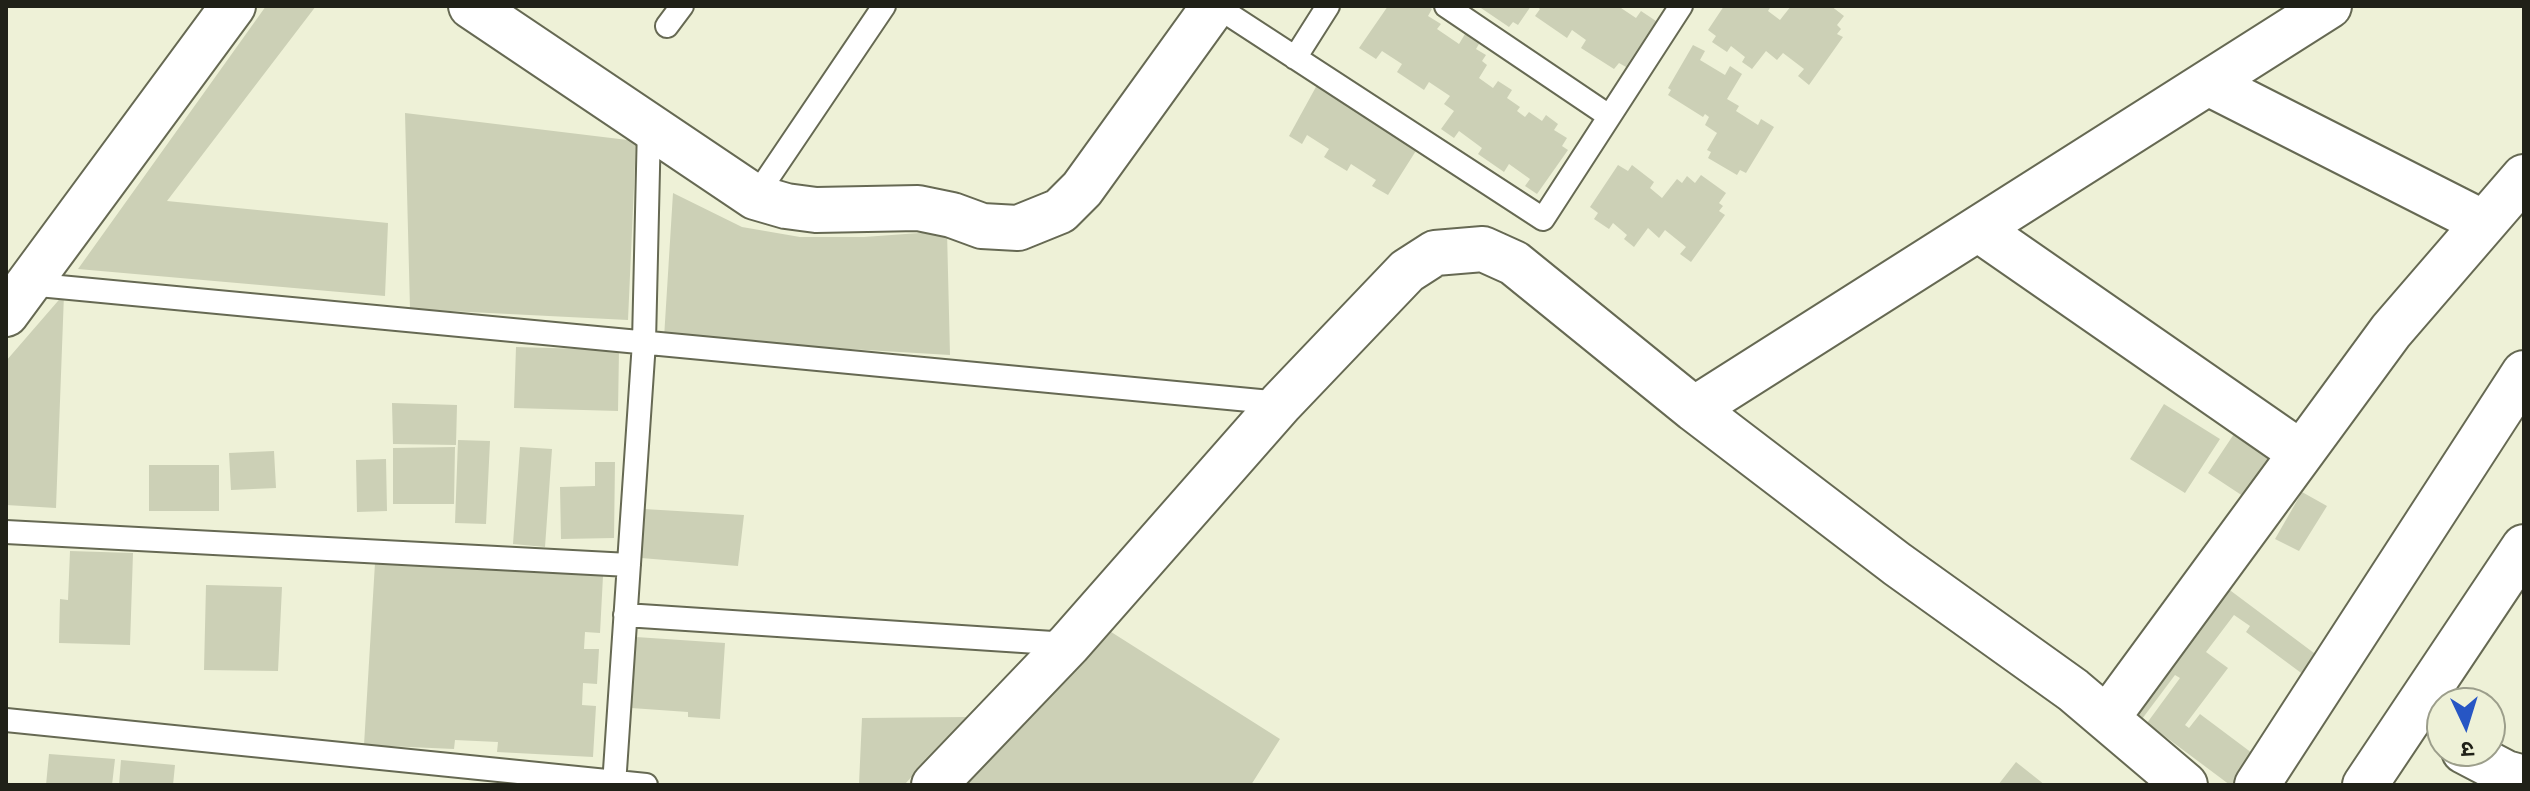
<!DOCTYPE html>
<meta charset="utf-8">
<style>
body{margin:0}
#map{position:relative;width:2530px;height:791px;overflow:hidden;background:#eef1d7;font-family:Signika,"Noto Sans Devanagari",sans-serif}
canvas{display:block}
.frame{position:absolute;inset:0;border:8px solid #202118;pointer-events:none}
.north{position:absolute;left:2426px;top:687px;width:80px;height:80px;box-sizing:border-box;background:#eef1d7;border:2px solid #9c9e8b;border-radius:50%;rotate:176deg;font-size:22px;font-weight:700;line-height:32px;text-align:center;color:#202118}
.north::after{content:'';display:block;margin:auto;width:28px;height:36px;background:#2756c4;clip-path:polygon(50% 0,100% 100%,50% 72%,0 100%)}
</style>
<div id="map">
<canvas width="2530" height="791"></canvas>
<div class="frame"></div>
<div class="north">उ</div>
</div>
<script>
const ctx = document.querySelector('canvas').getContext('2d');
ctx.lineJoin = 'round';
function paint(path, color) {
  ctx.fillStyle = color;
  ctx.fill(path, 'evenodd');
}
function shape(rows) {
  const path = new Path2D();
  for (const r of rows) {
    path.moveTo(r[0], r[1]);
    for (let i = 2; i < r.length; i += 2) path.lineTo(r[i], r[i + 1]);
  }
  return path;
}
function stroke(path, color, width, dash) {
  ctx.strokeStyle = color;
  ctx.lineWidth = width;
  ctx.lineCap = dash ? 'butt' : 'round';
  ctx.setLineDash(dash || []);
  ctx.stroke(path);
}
paint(shape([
 [266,6,316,6,167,201,388,223,385,296,78,269],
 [1388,6,1428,6,1432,9,1428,16,1441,24,1437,29,1459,44,1465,34,1479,44,1476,49,1486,55,1482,61,1487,65,1479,78,1493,88,1498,81,1512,90,1507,98,1520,107,1517,111,1525,117,1529,112,1542,121,1546,115,1558,124,1554,130,1567,138,1562,146,1568,150,1537,194,1525,186,1530,179,1509,164,1504,172,1478,154,1482,148,1459,131,1454,138,1441,129,1454,111,1444,104,1450,96,1429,82,1424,90,1397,72,1402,64,1382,51,1376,59,1359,48],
 [1478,6,1531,6,1518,25,1513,22,1509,27],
 [1536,6,1618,6,1636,18,1641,11,1656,21,1626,67,1619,63,1614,69,1581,48,1586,40,1572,30,1567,38,1535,16,1540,9],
 [1724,6,1771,6,1768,11,1780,20,1791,6,1831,6,1844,16,1837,25,1841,29,1837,34,1843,37,1809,85,1798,76,1804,69,1783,53,1777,60,1766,51,1752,69,1742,62,1745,57,1731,46,1727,52,1712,42,1716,36,1708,30],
 [1693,45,1705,51,1700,60,1725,75,1730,66,1742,74,1727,99,1739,106,1736,111,1758,125,1761,119,1774,127,1746,173,1740,170,1737,175,1708,158,1711,152,1707,150,1717,133,1705,125,1709,117,1705,114,1703,117,1668,95,1671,90,1668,88],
 [1317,85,1419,146,1388,195,1372,186,1376,180,1351,164,1347,171,1324,157,1329,149,1307,135,1302,144,1289,136],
 [405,113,636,141,628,320,410,309],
 [1618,165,1628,171,1632,165,1654,182,1650,188,1662,198,1677,179,1682,183,1687,176,1695,183,1701,175,1726,193,1719,203,1723,206,1719,211,1725,215,1691,262,1680,254,1686,247,1665,230,1659,238,1648,228,1634,247,1624,239,1627,235,1613,223,1609,229,1594,219,1598,213,1590,207],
 [673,193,742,227,800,237,864,237,947,231,950,355,664,338],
 [64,294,56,508,6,505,6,361],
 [516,347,619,350,618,411,514,408],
 [392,403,457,405,456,445,393,444],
 [2164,404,2220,439,2185,493,2130,459],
 [2240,425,2290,458,2258,506,2208,473],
 [458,440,490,441,486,524,455,523],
 [455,447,454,504,393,504,393,448],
 [520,447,552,449,545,547,513,544],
 [274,451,276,488,231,490,229,453],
 [386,459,387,511,357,512,356,460],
 [595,462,615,462,614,538,561,539,560,487,595,486],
 [149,465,219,465,219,511,149,511],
 [2302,492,2327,506,2299,551,2275,539],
 [644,509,744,515,738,566,641,558],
 [70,551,133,553,130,645,59,643,60,599,68,600],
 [375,563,603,576,600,633,585,632,584,649,599,649,597,684,583,683,582,705,596,706,593,757,497,752,498,742,455,740,454,749,364,745],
 [206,585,282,587,278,671,204,670],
 [2223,585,2326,662,2312,681,2246,632,2250,626,2234,615,2206,652,2228,668,2185,725,2189,728,2200,714,2260,759,2241,785,2230,785,2147,723,2180,678,2175,675,2142,719,2129,709],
 [1108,630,1280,739,1251,785,954,785],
 [636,637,725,643,720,719,688,717,688,712,631,708],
 [967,717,905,784,859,784,862,718],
 [49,754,115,759,112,785,46,785],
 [121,760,175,765,173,785,119,785],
 [2016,762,2045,785,1998,785]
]), '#ccd0b6');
const service = shape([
 [1216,6,1543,219,1681,6],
 [1446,6,1609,116],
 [667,26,682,6],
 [1295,58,1328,6],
 [755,197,884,6],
 [28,284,1281,403],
 [6,532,629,565],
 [625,615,1068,644],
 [6,720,646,785],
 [614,785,644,342,649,126]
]);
const minor = shape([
 [471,6,755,197,786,206,816,210,918,208,952,215,982,226,1018,228,1060,211,1082,189,1214,6],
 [2208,83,2484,223],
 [1978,229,2301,453],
 [6,314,233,6],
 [1694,409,2329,6],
 [2107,718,2391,331,2524,177],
 [2464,751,2506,773,2524,778],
 [934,785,1069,644,1281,403,1407,271,1435,253,1483,249,1514,263,1694,409,1897,564,2073,690,2185,785],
 [2257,785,2524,373],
 [2365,785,2524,547]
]);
stroke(service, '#666953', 26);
stroke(minor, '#666953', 48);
stroke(service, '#fff', 22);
stroke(minor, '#fff', 44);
</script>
